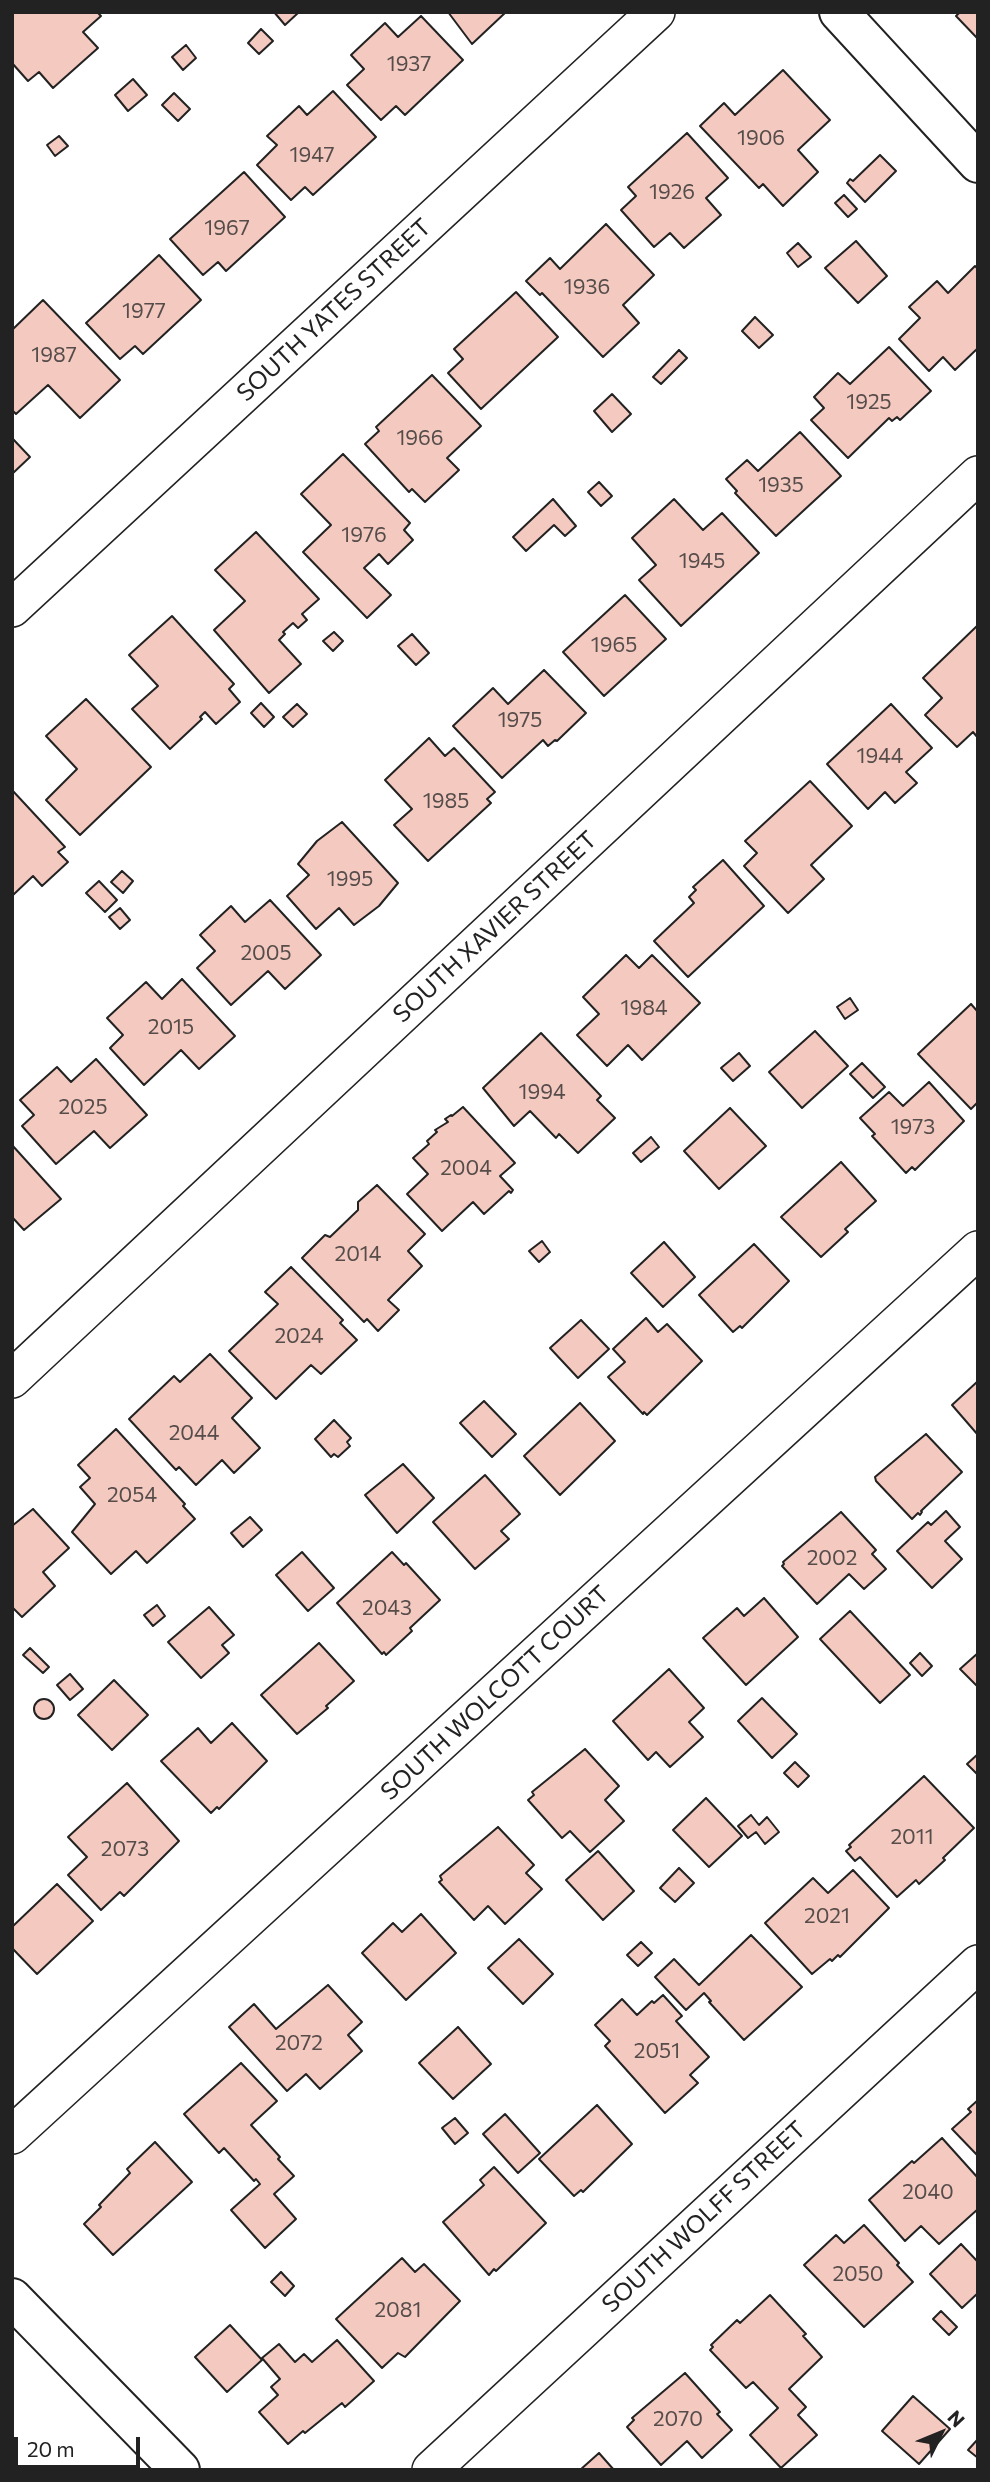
<!DOCTYPE html>
<style>
body{margin:0}
#map{position:relative;width:990px;height:2482px;overflow:hidden;background:#fff;font-family:Commissioner,sans-serif}
canvas{display:block}
.frame{position:absolute;inset:0;border:14px solid #222;pointer-events:none}
.north{position:absolute;left:906px;top:2398px;width:70px;height:70px;-webkit-text-stroke:5px #fff;paint-order:stroke;rotate:47deg;font-size:19px;font-weight:700;line-height:28px;text-align:center;color:#222}
.north::after{content:'';display:block;margin:auto;width:24px;height:32px;background:#222;clip-path:polygon(50% 0,100% 100%,50% 72%,0 100%)}
.scale{position:absolute;left:14px;top:2437px;width:126px;height:32px;box-sizing:border-box;border:4px solid #222;border-top:0;padding-left:9px;font-size:21px;line-height:24px;white-space:nowrap;color:#222;-webkit-text-stroke:5px #fff;paint-order:stroke}
</style>
<div id="map">
<canvas width="990" height="2482"></canvas>
<div class="frame"></div>
<div class="north">N</div>
<div class="scale">20 m</div>
</div>
<script>
const ctx = document.querySelector('canvas').getContext('2d');
ctx.lineJoin = 'round';
function paint(path, color) {
  ctx.fillStyle = color;
  ctx.fill(path, 'evenodd');
}
function shape(rows) {
  const path = new Path2D();
  for (const r of rows) {
    if (r.length === 3) {
      path.moveTo(r[0] + r[2], r[1]);
      path.arc(r[0], r[1], r[2], 0, 2 * Math.PI);
      continue;
    }
    path.moveTo(r[0], r[1]);
    for (let i = 2; i < r.length; i += 2) path.lineTo(r[i], r[i + 1]);
  }
  return path;
}
function stroke(path, color, width, dash) {
  ctx.strokeStyle = color;
  ctx.lineWidth = width;
  ctx.lineCap = dash ? 'butt' : 'round';
  ctx.setLineDash(dash || []);
  ctx.stroke(path);
}
function label(font, color, halo, rows, align = 'center') {
  ctx.font = font + ' Commissioner,sans-serif';
  ctx.lineWidth = 5;
  ctx.setLineDash([]);
  ctx.textBaseline = 'middle';
  ctx.strokeStyle = halo;
  ctx.fillStyle = color;
  for (const [text, x, y, turn = 0] of rows) {
    ctx.save();
    ctx.translate(x, y);
    ctx.rotate((+turn || 0) * Math.PI / 180);
    ctx.textAlign = isNaN(turn) ? turn : align;
    if (halo) ctx.strokeText(text, 0, 0);
    ctx.fillText(text, 0, 0);
    ctx.restore();
  }
}
const building = shape([
 [12,12,97,12,101,16,83,32,98,48,53,88,39,72,28,81,12,63,12,12],
 [274,12,298,12,298,13,285,25,274,12],
 [448,12,506,12,472,44,448,12],
 [960,12,978,12,978,39,956,16,960,12],
 [421,16,463,60,405,115,396,106,381,120,347,85,364,69,351,55,385,23,398,37,421,16],
 [261,29,273,41,259,54,248,43,261,29],
 [186,45,196,58,183,70,172,57,186,45],
 [783,70,830,120,798,150,818,172,783,206,763,184,759,188,700,126,724,103,735,115,783,70],
 [133,79,147,95,128,111,115,95,133,79],
 [333,91,376,137,313,195,305,187,291,200,257,165,277,145,267,136,299,106,307,115,333,91],
 [174,93,190,109,178,121,162,105,174,93],
 [687,133,728,178,706,198,721,215,684,248,670,233,654,247,621,210,636,196,628,187,687,133],
 [59,136,68,146,55,156,47,145,59,136],
 [880,155,896,171,865,202,847,183,850,179,853,181,880,155],
 [244,172,285,217,226,271,218,262,203,275,170,239,244,172],
 [844,195,857,209,848,217,835,203,844,195],
 [606,224,654,275,623,305,639,323,603,357,542,293,540,295,526,281,550,258,560,269,606,224],
 [856,241,887,276,858,303,825,268,856,241],
 [798,243,811,257,798,267,787,253,798,243],
 [159,255,201,300,143,354,135,346,120,359,86,323,159,255],
 [975,266,978,269,978,348,955,370,943,357,929,371,899,339,920,318,909,307,937,281,948,293,975,266],
 [516,292,558,337,481,409,448,373,463,359,454,349,516,292],
 [43,300,120,380,80,418,48,385,16,414,12,410,12,330,43,300],
 [755,317,773,335,759,348,742,331,755,317],
 [889,347,931,391,900,420,897,417,892,421,889,418,848,458,811,420,824,408,814,397,838,373,850,384,889,347],
 [679,350,687,358,661,384,653,377,679,350],
 [432,375,481,426,447,458,459,470,425,502,412,489,409,492,365,444,379,431,376,427,432,375],
 [612,394,631,414,612,432,594,411,612,394],
 [800,432,841,476,776,536,735,493,737,491,726,479,747,460,758,471,800,432],
 [12,438,30,457,12,474,12,438],
 [343,454,410,523,404,530,413,540,388,564,379,554,364,568,391,595,367,618,303,552,331,525,301,494,343,454],
 [599,482,612,496,601,506,588,492,599,482],
 [553,499,576,526,565,536,554,525,526,551,513,537,553,499],
 [674,499,703,530,722,513,759,553,681,626,639,580,656,565,632,538,674,499],
 [256,532,319,599,302,614,307,620,298,628,293,623,283,632,285,634,279,640,301,664,269,693,214,630,245,601,215,570,256,532],
 [625,595,666,639,604,696,563,652,625,595],
 [172,616,234,684,229,689,240,702,216,724,205,712,200,717,202,719,170,749,132,709,158,686,129,655,172,616],
 [978,625,978,738,973,732,957,747,925,715,942,698,923,678,978,625],
 [334,632,343,641,333,651,323,641,334,632],
 [412,634,429,653,416,665,398,646,412,634],
 [544,670,586,713,557,741,555,740,548,746,543,740,502,778,453,726,493,688,508,704,544,670],
 [86,699,151,767,80,835,46,800,77,769,46,736,86,699],
 [261,703,274,717,264,727,251,713,261,703],
 [297,704,307,714,293,727,283,717,297,704],
 [891,704,932,748,906,772,917,783,895,803,885,792,868,809,827,764,891,704],
 [429,738,445,756,454,748,495,792,487,799,491,803,428,861,394,825,412,809,385,780,429,738],
 [810,781,852,826,811,865,824,879,788,913,744,866,757,853,745,841,810,781],
 [12,790,65,847,58,852,68,862,42,886,33,876,12,896,12,790],
 [342,822,398,883,379,906,354,925,339,908,316,929,287,896,309,875,298,864,317,841,342,822],
 [723,860,764,906,688,977,654,941,694,903,689,897,696,890,693,887,723,860],
 [122,871,133,881,123,893,111,882,122,871],
 [99,881,117,900,105,912,86,893,99,881],
 [270,900,321,955,285,989,268,971,231,1005,197,968,215,951,200,935,231,906,245,922,270,900],
 [120,908,130,920,120,929,109,917,120,908],
 [626,955,639,968,652,955,700,1003,642,1060,628,1045,607,1066,577,1035,599,1014,583,997,626,955],
 [182,979,235,1036,199,1069,181,1050,144,1085,110,1048,123,1035,107,1018,146,982,162,999,182,979],
 [850,998,858,1010,845,1019,837,1007,850,998],
 [971,1004,978,1012,978,1102,971,1109,918,1054,971,1004],
 [815,1031,848,1066,802,1108,769,1072,815,1031],
 [541,1033,601,1096,597,1100,615,1118,578,1153,559,1134,556,1138,530,1111,514,1126,483,1088,541,1033],
 [739,1053,750,1066,733,1081,721,1068,739,1053],
 [96,1059,147,1115,110,1148,94,1131,56,1164,22,1126,34,1115,20,1100,57,1067,71,1082,96,1059],
 [862,1063,885,1087,873,1098,850,1074,862,1063],
 [929,1082,964,1121,915,1170,912,1167,906,1173,872,1136,875,1134,860,1118,889,1092,903,1106,929,1082],
 [463,1107,515,1163,500,1176,513,1190,511,1193,509,1191,484,1214,473,1202,442,1231,407,1194,428,1174,413,1158,429,1144,427,1141,437,1132,435,1130,448,1122,445,1119,451,1115,452,1116,463,1107],
 [730,1108,766,1146,719,1189,684,1151,730,1108],
 [651,1137,659,1147,641,1162,633,1153,651,1137],
 [12,1145,61,1199,24,1230,12,1217,12,1145],
 [841,1162,876,1201,845,1229,848,1232,821,1257,781,1217,841,1162],
 [377,1185,425,1234,408,1251,422,1266,388,1300,399,1310,378,1331,367,1319,364,1322,302,1258,325,1235,330,1237,358,1210,358,1202,377,1185],
 [542,1241,550,1252,539,1262,529,1251,542,1241],
 [664,1242,695,1277,663,1307,631,1273,664,1242],
 [754,1244,789,1281,742,1328,740,1326,733,1332,699,1295,754,1244],
 [291,1267,343,1320,340,1323,357,1340,321,1374,311,1365,276,1399,229,1351,278,1304,265,1292,291,1267],
 [646,1318,658,1332,667,1324,702,1361,647,1415,644,1412,643,1414,608,1377,625,1362,613,1349,646,1318],
 [581,1320,609,1349,578,1378,550,1348,581,1320],
 [210,1354,252,1398,232,1418,260,1448,234,1473,222,1460,196,1485,179,1467,176,1470,129,1419,174,1376,180,1382,210,1354],
 [978,1381,978,1435,952,1405,978,1381],
 [484,1401,516,1434,492,1457,460,1423,484,1401],
 [580,1403,615,1441,560,1495,524,1456,580,1403],
 [334,1420,351,1438,347,1442,350,1446,338,1457,334,1454,331,1457,315,1439,334,1420],
 [116,1429,185,1504,183,1506,195,1519,147,1563,136,1551,111,1574,72,1532,95,1504,80,1487,90,1478,78,1465,116,1429],
 [926,1434,962,1472,921,1511,922,1512,920,1515,918,1513,912,1519,876,1481,875,1477,926,1434],
 [403,1464,434,1498,397,1533,365,1495,403,1464],
 [485,1475,520,1514,501,1531,509,1539,475,1569,433,1522,485,1475],
 [33,1509,69,1548,43,1572,55,1586,22,1617,12,1607,12,1526,33,1509],
 [946,1511,960,1527,945,1541,962,1559,932,1588,897,1551,928,1522,931,1525,946,1511],
 [841,1512,876,1550,872,1554,886,1569,864,1589,849,1574,817,1604,782,1566,784,1564,783,1562,841,1512],
 [250,1517,262,1530,243,1547,231,1533,250,1517],
 [302,1552,334,1588,308,1611,276,1575,302,1552],
 [392,1552,404,1565,406,1563,440,1600,410,1628,412,1631,386,1655,384,1652,382,1654,337,1603,392,1552],
 [764,1598,798,1637,746,1685,703,1638,737,1608,744,1616,764,1598],
 [157,1605,165,1616,153,1626,144,1615,157,1605],
 [209,1607,234,1635,222,1645,229,1653,201,1678,168,1642,209,1607],
 [850,1611,910,1675,880,1703,820,1639,850,1611],
 [319,1643,354,1681,326,1706,328,1708,297,1734,261,1695,319,1643],
 [30,1648,49,1667,43,1673,23,1655,30,1648],
 [920,1653,932,1666,922,1676,910,1663,920,1653],
 [978,1653,978,1685,977,1686,960,1669,978,1653],
 [669,1669,704,1708,689,1722,703,1737,670,1767,656,1752,648,1760,613,1721,669,1669],
 [70,1674,83,1689,70,1700,57,1685,70,1674],
 [114,1680,148,1715,112,1750,78,1715,114,1680],
 [762,1698,797,1734,772,1758,738,1721,762,1698],
 [44,1709,10],
 [232,1723,267,1761,219,1809,217,1807,211,1813,161,1761,198,1728,211,1743,232,1723],
 [585,1749,619,1786,605,1800,624,1821,590,1852,570,1831,562,1838,528,1800,534,1795,532,1792,585,1749],
 [978,1754,978,1775,967,1764,978,1754],
 [795,1762,809,1776,798,1787,784,1773,795,1762],
 [924,1776,974,1828,943,1858,945,1860,919,1884,916,1880,897,1897,860,1857,855,1861,846,1851,851,1847,849,1845,924,1776],
 [127,1783,179,1841,124,1896,120,1892,101,1910,68,1875,87,1857,68,1837,127,1783],
 [706,1798,742,1836,709,1867,673,1830,706,1798],
 [751,1815,759,1825,767,1817,779,1832,765,1844,756,1832,748,1838,738,1826,751,1815],
 [498,1827,534,1865,526,1873,542,1889,505,1924,488,1906,474,1920,439,1882,442,1880,440,1876,498,1827],
 [598,1851,634,1891,603,1920,566,1880,598,1851],
 [679,1868,694,1883,675,1902,660,1888,679,1868],
 [853,1870,889,1908,840,1957,838,1955,832,1961,830,1959,812,1974,765,1923,813,1878,828,1893,853,1870],
 [57,1884,93,1921,37,1974,12,1948,12,1927,57,1884],
 [421,1914,456,1953,406,2000,362,1953,393,1923,402,1932,421,1914],
 [751,1935,802,1987,744,2040,709,2002,711,2001,704,1993,686,2010,655,1977,674,1959,699,1985,751,1935],
 [519,1939,553,1974,523,2004,488,1968,519,1939],
 [641,1942,652,1953,638,1966,627,1955,641,1942],
 [328,1985,362,2022,348,2035,362,2051,320,2089,306,2074,287,2091,229,2027,254,2004,276,2029,328,1985],
 [663,1995,682,2016,676,2021,709,2057,690,2075,698,2083,665,2113,605,2046,610,2041,595,2025,622,1999,637,2015,652,2001,654,2003,663,1995],
 [458,2027,491,2064,453,2099,419,2063,458,2027],
 [241,2063,277,2101,251,2125,280,2157,278,2159,294,2176,274,2194,296,2219,265,2248,231,2210,260,2184,256,2179,254,2181,224,2148,219,2153,184,2114,241,2063],
 [978,2100,978,2156,952,2129,971,2112,968,2109,978,2100],
 [597,2105,632,2144,583,2192,581,2190,574,2196,539,2159,597,2105],
 [505,2114,540,2153,518,2173,483,2134,505,2114],
 [455,2118,468,2133,455,2144,442,2128,455,2118],
 [942,2138,978,2178,978,2209,939,2244,921,2226,905,2241,869,2200,912,2161,914,2163,942,2138],
 [155,2142,192,2182,113,2255,84,2224,101,2207,99,2205,130,2173,127,2169,155,2142],
 [494,2167,546,2223,496,2271,494,2269,489,2275,443,2222,484,2185,480,2180,494,2167],
 [864,2225,899,2263,897,2265,913,2282,864,2327,804,2265,836,2235,844,2243,864,2225],
 [961,2244,978,2262,978,2293,962,2308,930,2274,961,2244],
 [402,2258,415,2272,424,2264,460,2301,405,2357,398,2353,382,2368,336,2319,402,2258],
 [281,2272,294,2286,285,2296,271,2282,281,2272],
 [770,2295,806,2334,803,2336,822,2357,789,2389,806,2407,798,2415,817,2435,781,2468,750,2435,778,2408,753,2382,746,2388,710,2350,713,2347,711,2345,737,2320,740,2323,770,2295],
 [941,2311,957,2327,949,2335,933,2319,941,2311],
 [230,2325,262,2360,227,2392,195,2357,230,2325],
 [337,2340,374,2381,345,2407,342,2403,305,2433,303,2431,288,2444,259,2412,278,2395,271,2387,280,2379,262,2358,279,2344,295,2362,304,2354,312,2362,337,2340],
 [685,2373,720,2412,717,2414,732,2430,702,2458,687,2441,661,2465,627,2427,634,2420,632,2418,685,2373],
 [913,2396,950,2429,919,2464,882,2431,913,2396],
 [978,2439,978,2458,968,2450,978,2439],
 [599,2453,614,2470,580,2470,599,2453]
]);
paint(building, '#f3c9c0');
stroke(building, '#222', 2);
const minor = shape([
 [12,608,656,12],
 [12,1379,978,475],
 [12,2135,978,1250],
 [431,2470,978,1964]
]);
const secondary = shape([
 [839,12,978,163],
 [12,2298,180,2470]
]);
stroke(minor, '#222', 40);
stroke(secondary, '#222', 42);
stroke(minor, '#fff', 37);
stroke(secondary, '#fff', 38);
label('21px', '#564c4a', null, [
 ["1937",409,64],
 ["1906",761,138],
 ["1947",312,155],
 ["1926",672,192],
 ["1967",227,228],
 ["1936",587,287],
 ["1977",144,311],
 ["1987",54,355],
 ["1925",869,402],
 ["1966",420,438],
 ["1935",781,485],
 ["1976",364,535],
 ["1945",702,561],
 ["1965",614,645],
 ["1975",520,720],
 ["1944",880,756],
 ["1985",446,801],
 ["1995",350,879],
 ["2005",266,953],
 ["1984",644,1008],
 ["2015",171,1027],
 ["1994",542,1092],
 ["2025",83,1107],
 ["1973",913,1127],
 ["2004",466,1168],
 ["2014",358,1254],
 ["2024",299,1336],
 ["2044",194,1433],
 ["2054",132,1495],
 ["2002",832,1558],
 ["2043",387,1608],
 ["2011",912,1837],
 ["2073",125,1849],
 ["2021",827,1916],
 ["2072",299,2043],
 ["2051",657,2051],
 ["2040",928,2192],
 ["2050",858,2274],
 ["2081",398,2310],
 ["2070",678,2419]
]);
label('24px', '#222', '#fff', [
 ["SOUTH YATES STREET",334,310,-43],
 ["SOUTH XAVIER STREET",495,927,-43],
 ["SOUTH WOLCOTT COURT",495,1693,-43],
 ["SOUTH WOLFF STREET",704,2217,-43]
]);
</script>
